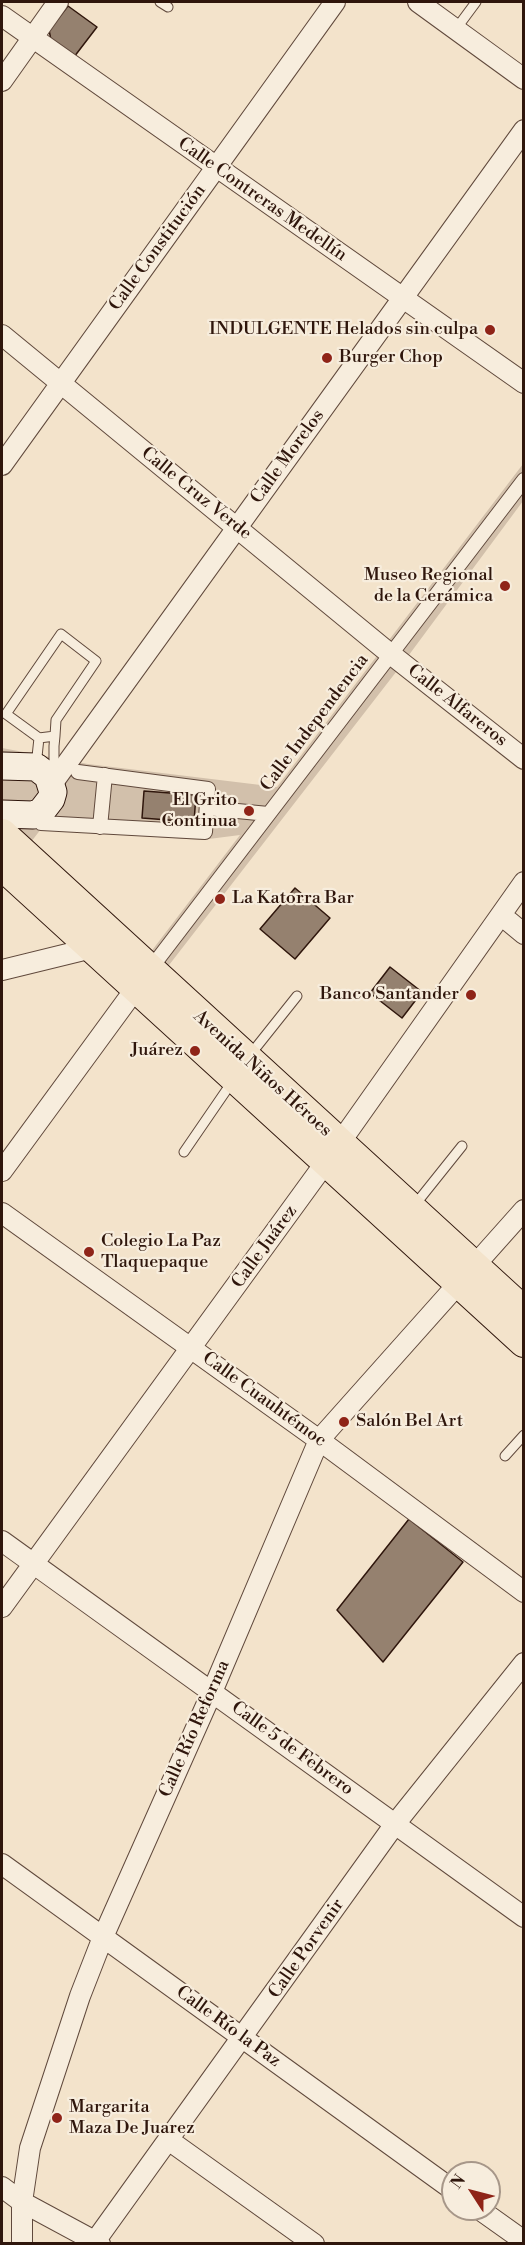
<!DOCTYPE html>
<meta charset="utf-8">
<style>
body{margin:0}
#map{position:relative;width:525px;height:2245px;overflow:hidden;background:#f3e3cb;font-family:"Libre Bodoni",serif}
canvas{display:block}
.frame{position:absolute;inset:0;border:3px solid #2f160c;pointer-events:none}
.north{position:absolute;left:441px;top:2161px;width:60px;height:60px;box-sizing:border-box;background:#f7eddd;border:2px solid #a79789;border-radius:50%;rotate:306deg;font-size:16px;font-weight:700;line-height:24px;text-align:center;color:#2f160c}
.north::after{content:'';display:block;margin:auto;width:21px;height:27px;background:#8f2418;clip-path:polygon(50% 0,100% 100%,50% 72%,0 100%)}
</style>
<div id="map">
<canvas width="525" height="2245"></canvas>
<div class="frame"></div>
<div class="north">N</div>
</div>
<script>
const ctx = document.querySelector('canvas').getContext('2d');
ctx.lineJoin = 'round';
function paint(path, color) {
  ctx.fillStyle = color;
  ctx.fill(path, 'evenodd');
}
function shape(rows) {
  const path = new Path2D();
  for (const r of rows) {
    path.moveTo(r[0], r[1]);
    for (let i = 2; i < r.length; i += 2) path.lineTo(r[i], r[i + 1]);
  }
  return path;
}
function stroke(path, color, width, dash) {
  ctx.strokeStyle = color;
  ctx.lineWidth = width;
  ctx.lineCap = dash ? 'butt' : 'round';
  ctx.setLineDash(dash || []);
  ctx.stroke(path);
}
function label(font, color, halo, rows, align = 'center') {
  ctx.font = font + ' "Libre Bodoni",serif';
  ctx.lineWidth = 4.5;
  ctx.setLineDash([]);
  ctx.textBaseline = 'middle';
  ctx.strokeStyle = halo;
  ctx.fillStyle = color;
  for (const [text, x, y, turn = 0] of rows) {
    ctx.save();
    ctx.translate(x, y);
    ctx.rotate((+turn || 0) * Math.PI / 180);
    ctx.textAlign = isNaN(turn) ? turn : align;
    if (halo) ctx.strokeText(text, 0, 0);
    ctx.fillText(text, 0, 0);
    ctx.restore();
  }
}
paint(shape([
 [523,464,523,501,403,663,166,969,150,953,240,835,201,840,41,829,31,842,2,817,2,748,88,764,277,787]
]), '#d2c0ab');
const building = shape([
 [68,6,97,27,74,57,51,40,49,30,68,6],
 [144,791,196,795,194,822,142,818,144,791],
 [295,888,330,918,295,959,260,929,295,888],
 [390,967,422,992,402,1018,370,993,390,967],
 [409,1519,463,1562,383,1662,337,1610,409,1519]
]);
paint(building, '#95816f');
stroke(building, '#2f160c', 1.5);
const service = shape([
 [160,2,168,7],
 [456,29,476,2],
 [36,766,39,738],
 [52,775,54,760,54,746,55,736,56,720,96,661,61,634,6,714,39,738,55,736],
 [250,1055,297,996],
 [184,1152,232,1082],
 [414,1206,462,1146],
 [505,1456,524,1435]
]);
const pedestrian = shape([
 [207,808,268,814],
 [41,823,205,832,208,789,78,772],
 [100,827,105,775],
 [148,972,524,480]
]);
const minor = shape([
 [418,2,524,79],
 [2,16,524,383],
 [2,81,58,2],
 [2,335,383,648,524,759],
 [2,465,335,2],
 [52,784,524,130],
 [501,915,524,934],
 [2,970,92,948],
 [2,1171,136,988],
 [2,1213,319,1440,524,1592],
 [2,1541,524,1917],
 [2,1607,339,1144,524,882],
 [2,1864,453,2190],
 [170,2141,314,2244],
 [2,2187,22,2202,100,2244],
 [479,2209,524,2241],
 [96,2240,395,1824,524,1663],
 [22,2244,22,2202,30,2148,80,1996,103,1937,212,1692,319,1440,524,1210]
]);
const secondary = shape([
 [2,766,36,767,48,776,53,792,51,799,41,812,33,815,2,814]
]);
const primary = shape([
 [2,834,524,1312],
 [2,865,524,1342]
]);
stroke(service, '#60493c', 11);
stroke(pedestrian, '#60493c', 16);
stroke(minor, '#60493c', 22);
stroke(secondary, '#2f160c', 29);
stroke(primary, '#2f160c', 32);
stroke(service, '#f7eddd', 9);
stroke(pedestrian, '#f7eddd', 14);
stroke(minor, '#f7eddd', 20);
stroke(secondary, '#f7eddd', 27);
stroke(primary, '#f3e3cb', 30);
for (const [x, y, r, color] of [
 [490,330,6,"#8f2418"],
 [327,358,6,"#8f2418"],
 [505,586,6,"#8f2418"],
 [249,811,6,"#8f2418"],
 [220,899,6,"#8f2418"],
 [471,995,6,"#8f2418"],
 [195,1051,6,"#8f2418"],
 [89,1252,6,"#8f2418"],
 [344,1422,6,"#8f2418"],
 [57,2118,6,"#8f2418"]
]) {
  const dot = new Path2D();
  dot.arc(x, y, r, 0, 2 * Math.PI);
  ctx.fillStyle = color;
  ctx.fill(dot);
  stroke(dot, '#f7eddd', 2);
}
label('18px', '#2f160c', '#f7eddd', [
 ["Calle Contreras Medellín",262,200,35],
 ["Calle Constitución",158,248,-54],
 ["Calle Morelos",288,457,-54],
 ["Calle Cruz Verde",196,494,39],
 ["Calle Alfareros",457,706,38],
 ["Calle Independencia",315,723,-53],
 ["Avenida Niños Héroes",262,1074,42],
 ["Calle Juárez",265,1247,-54],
 ["Calle Cuauhtémoc",264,1400,36],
 ["Calle Río Reforma",195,1729,-66],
 ["Calle 5 de Febrero",292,1749,36],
 ["Calle Porvenir",307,1949,-55],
 ["Calle Río la Paz",228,2027,36]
]);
label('18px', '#2f160c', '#f7eddd', [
 ["INDULGENTE Helados sin culpa",478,330],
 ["Burger Chop",339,358,"left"],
 ["Museo Regional",493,576],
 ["de la Cerámica",493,597],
 ["El Grito",237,801],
 ["Continua",237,822],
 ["La Katorra Bar",232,899,"left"],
 ["Banco Santander",459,995],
 ["Juárez",183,1051],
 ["Colegio La Paz",101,1242,"left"],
 ["Tlaquepaque",101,1263,"left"],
 ["Salón Bel Art",356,1422,"left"],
 ["Margarita",69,2108,"left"],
 ["Maza De Juarez",69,2129,"left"]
], 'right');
</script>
